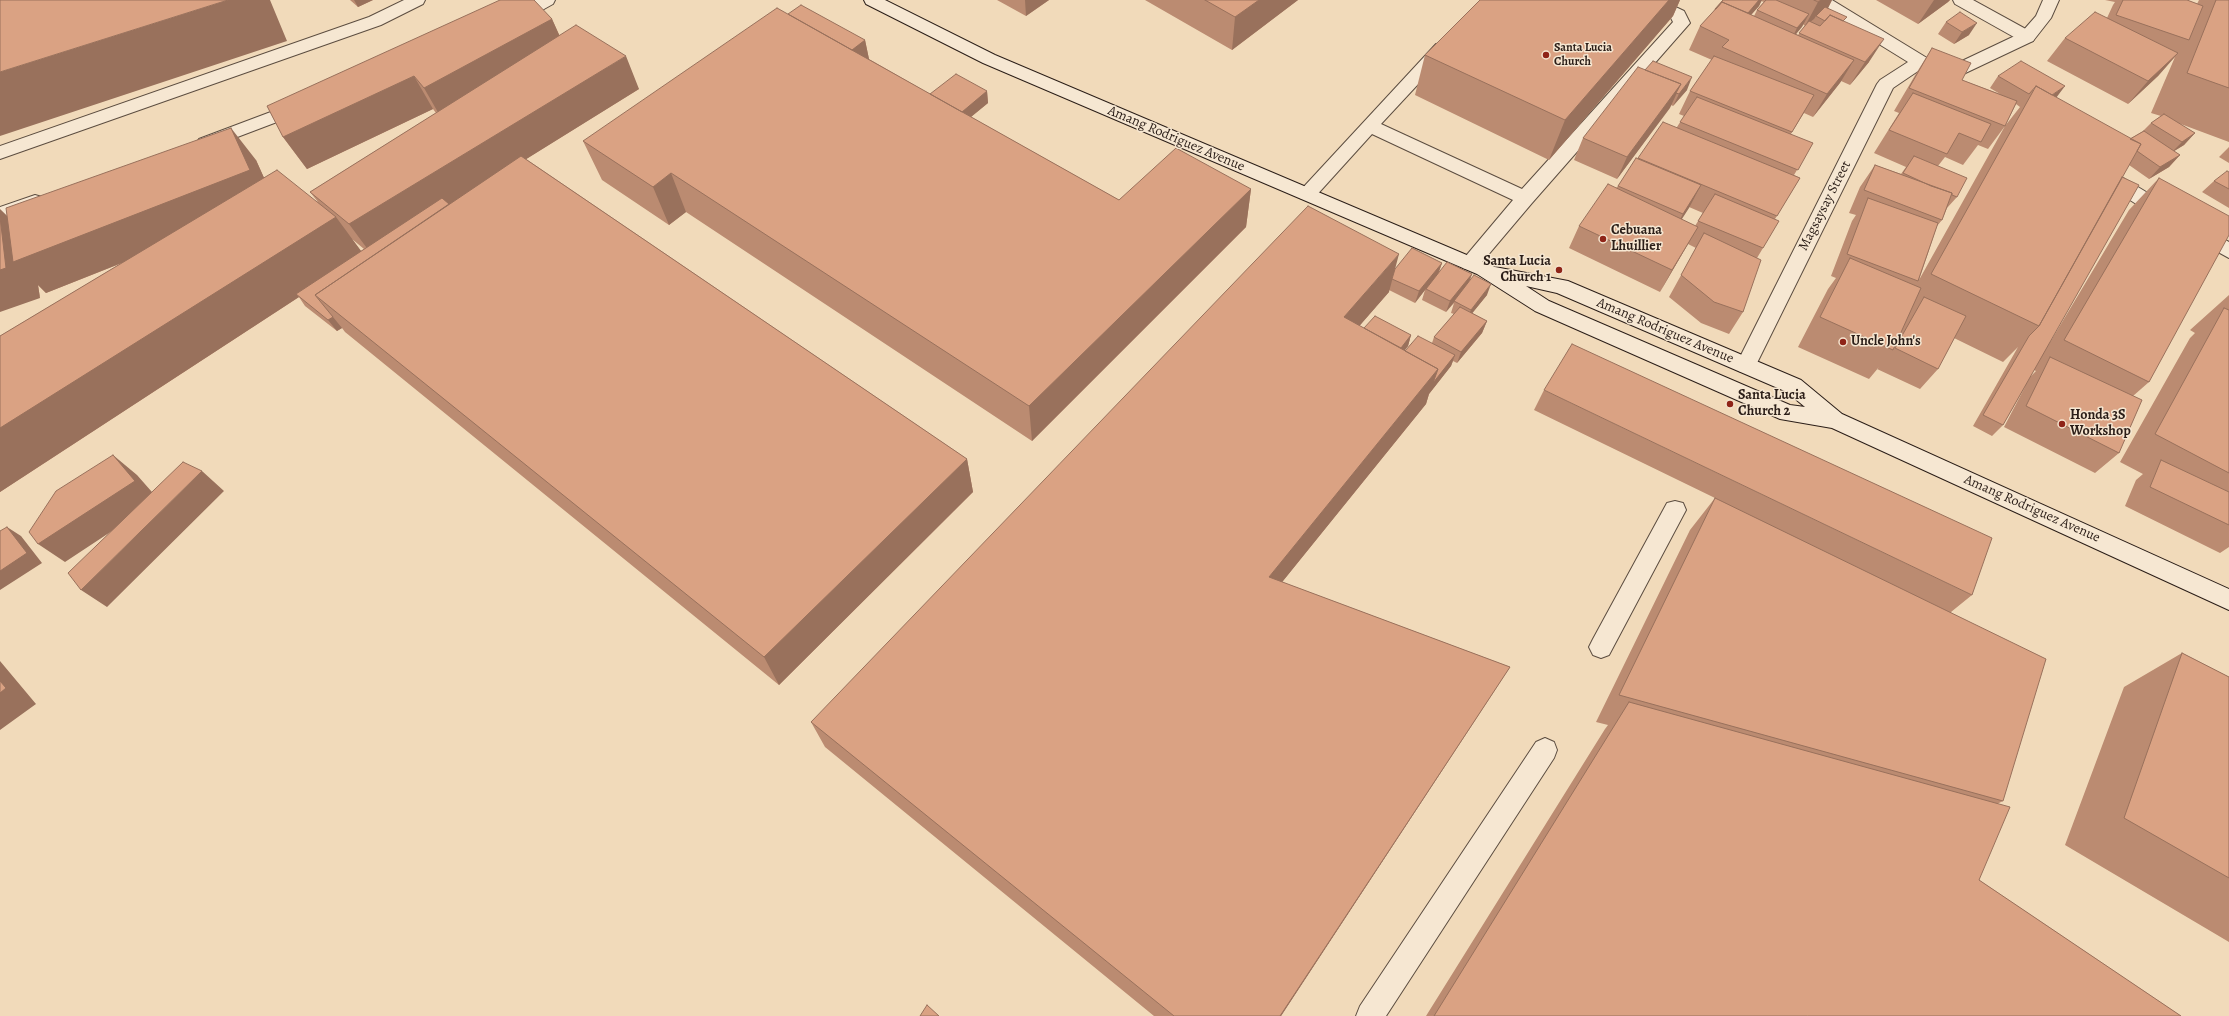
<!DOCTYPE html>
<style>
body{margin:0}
canvas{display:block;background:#f1daba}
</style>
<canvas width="2229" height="1016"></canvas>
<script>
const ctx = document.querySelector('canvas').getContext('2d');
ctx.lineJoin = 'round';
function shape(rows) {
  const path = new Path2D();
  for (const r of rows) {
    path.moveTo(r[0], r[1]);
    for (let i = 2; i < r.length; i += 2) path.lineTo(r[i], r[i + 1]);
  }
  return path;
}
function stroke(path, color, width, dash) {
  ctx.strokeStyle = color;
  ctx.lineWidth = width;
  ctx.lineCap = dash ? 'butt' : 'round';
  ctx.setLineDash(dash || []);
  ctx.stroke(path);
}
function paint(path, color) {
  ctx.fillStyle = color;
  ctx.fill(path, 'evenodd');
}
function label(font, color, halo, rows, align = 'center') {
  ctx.font = font + ' Alegreya,serif';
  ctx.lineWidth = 3;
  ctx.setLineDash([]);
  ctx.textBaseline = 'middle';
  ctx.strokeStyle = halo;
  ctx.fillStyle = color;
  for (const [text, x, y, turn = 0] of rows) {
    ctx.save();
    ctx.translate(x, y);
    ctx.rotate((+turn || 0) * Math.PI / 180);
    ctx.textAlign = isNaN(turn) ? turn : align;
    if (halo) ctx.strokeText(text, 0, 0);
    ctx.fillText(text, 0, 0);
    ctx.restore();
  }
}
const service = shape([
 [404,0,425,0,423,4,381,25,0,159,0,146,369,17,404,0],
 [1640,0,1661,0,1684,11,1690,23,1532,203,1477,268,1470,270,1463,268,1460,263,1513,200,1372,134,1314,198,1307,200,1300,198,1298,193,1436,44,1442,43,1448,44,1450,48,1448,52,1381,124,1522,189,1673,22,1671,18,1642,4,1640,0],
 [1675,501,1683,503,1686,510,1609,655,1601,658,1593,655,1589,647,1593,639,1667,503,1675,501],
 [1545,738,1554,742,1557,750,1554,758,1386,1016,1356,1016,1360,1006,1536,742,1545,738]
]);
const minor = shape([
 [1953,0,1973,0,2033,33,2035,37,2033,41,2027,42,2021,41,1955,4,1953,0]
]);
const tertiary = shape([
 [535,0,555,0,553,4,519,23,507,23,505,19,507,15,535,0],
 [1812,0,1832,0,1945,69,2021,33,2036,16,2043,0,2059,0,2051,18,2033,41,1957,77,1955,83,1949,85,1943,83,1921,69,1893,88,1756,365,1753,371,1746,373,1739,371,1736,365,1877,84,1880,80,1908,62,1814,4,1812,0],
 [300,101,306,103,309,107,306,111,211,147,205,149,199,147,196,143,199,139,300,101],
 [2109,172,2115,173,2174,209,2176,214,2174,219,2167,221,2160,219,2103,183,2100,178,2103,173,2109,172],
 [35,195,42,197,44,202,42,207,0,221,0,207,35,195],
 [2196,224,2229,242,2229,258,2189,236,2187,231,2189,226,2196,224]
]);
const secondary = shape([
 [864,0,885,0,995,55,1495,267,1568,281,1801,380,1842,414,2229,589,2229,610,1832,428,1780,419,1535,311,1477,274,983,63,866,4,864,0],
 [1526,286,1557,293,1787,392,1805,407,1790,405,1549,301,1526,286]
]);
stroke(service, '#5c4d40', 2);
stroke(minor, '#5c4d40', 2);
stroke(tertiary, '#5c4d40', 2);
stroke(secondary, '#2b1e18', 2);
paint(service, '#f6e7d2');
paint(minor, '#f6e7d2');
paint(tertiary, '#f6e7d2');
paint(secondary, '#f6e7d2');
paint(shape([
 [350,0,373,0,358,7],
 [997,0,1049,0,1026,16],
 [1145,0,1298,0,1232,50],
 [1480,0,1680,0,1673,16,1549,160,1415,95,1425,55],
 [1723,0,1832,0,1828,8,1844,22,1869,62,1850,85,1841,81,1813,117,1804,113,1790,135,1813,143,1794,175,1800,178,1775,219,1763,248,1757,258,1743,312,1729,334,1701,323,1669,297,1696,248,1688,244,1660,292,1569,248,1579,226,1616,188,1618,186,1638,158,1677,127,1684,116,1679,114,1690,91,1712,60,1689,50,1700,26,1713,12,1715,9],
 [1761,1,1764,2,1757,10,1754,16,1751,15,1759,6],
 [1803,24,1805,26,1798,35,1796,34],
 [1689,207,1703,213,1695,226,1681,219],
 [1876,0,1950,0,1948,2,1918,24],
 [2105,0,2187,0,2197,4,2199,0,2229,0,2229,142,2178,123,2195,133,2184,145,2174,151,2180,155,2169,167,2149,179,2129,165,2122,177,2049,344,2129,210,2159,178,2149,382,2133,396,2119,453,2095,473,2004,427,2026,385,2003,425,1992,436,1973,426,2018,347,2003,362,1954,338,1938,369,1920,389,1877,369,1879,367,1869,379,1798,347,1828,289,1836,278,1831,276,1852,221,1856,215,1849,213,1860,187,1875,165,1901,174,1906,167,1874,153,1899,113,1894,111,1917,72,1932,48,1962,80,2000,94,1990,88,1998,76,2056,98,2130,139,2143,131,2151,123,2161,116,2151,113,2175,57,2158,76,2128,104,2047,61,2065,38,2107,18,2113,5,2115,2],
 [2016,104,2020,107,2005,126,1919,280,1937,226,1942,220,1947,208,1957,197,1938,166,1945,157,1963,165,1978,145,1988,149,2005,126],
 [2034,370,2036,371,2030,377],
 [788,14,865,40,869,59,930,94,987,91,988,103,971,117,1119,200,1251,189,1246,227,1032,441,686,212,669,225,602,180,583,141],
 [552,19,559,35,639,89,526,159,967,459,973,492,779,685,345,332,342,328,337,331,305,306,299,297,0,492,0,336,122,263,46,293,38,285,40,298,7,216,256,160,264,178,318,202,310,192,436,113,433,109,307,169,283,137,267,106],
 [352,239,364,249,361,251],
 [1946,22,1969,35,1954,44,1938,34],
 [1645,70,1687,90,1673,106,1671,105,1617,179,1574,160,1583,138],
 [2229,147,2229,163,2219,157],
 [2229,172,2229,208,2202,192,2214,181],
 [1442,263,1439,272,1472,274,1469,282,1487,295,1472,313,1487,321,1482,333,1457,363,1453,361,1451,366,1429,394,1426,404,1282,582,1510,667,1281,1016,1154,1016,825,747,811,722,1395,269],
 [1389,290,1415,303,1425,290,1422,300,1446,312,1454,303,1451,313,1454,314,1434,337,1432,343,1405,351,1405,350,1408,346,1411,335,1364,328,1359,326,1389,292],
 [2229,295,2229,547,2220,553,2125,506,2136,480,2143,474,2120,462,2190,338,2195,333,2190,330],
 [1544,390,1972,595,1951,612,2003,801,1997,804,1979,880,2181,1016,1426,1016,1605,729,1608,725,1596,722,1690,530,1715,498,1534,410],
 [2182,653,2229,677,2229,942,2065,845,2124,687]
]), '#bb8b71');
paint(shape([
 [228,0,270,0,287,41,0,136,0,72],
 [354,0,373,0,358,7],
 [1025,0,1049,0,1026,16],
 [1259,0,1298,0,1232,50,1235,17],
 [1669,0,1680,0,1673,16,1549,160,1565,120],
 [1759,0,1762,0,1759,6,1735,33,1742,20],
 [1821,0,1832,0,1827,10,1816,16,1814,19,1805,26,1818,2],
 [1934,0,1950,0,1948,2,1918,24],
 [1809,14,1802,27,1791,40,1797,28],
 [552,19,567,52,443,121,424,88],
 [1977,23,1969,35,1954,44,1962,32],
 [1884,39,1869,62,1850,85,1865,62],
 [865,40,870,64,842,57],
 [2178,53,2158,76,2128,104,2148,81],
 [626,56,639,89,372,255,349,224],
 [1854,60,1840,83,1813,117,1827,94],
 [414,76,433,109,307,169,283,137],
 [1692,77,1687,90,1673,106,1679,94],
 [1681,84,1670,108,1617,179,1627,157],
 [2065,86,2056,98,2042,102],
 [987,91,988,103,950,134,949,122],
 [1814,95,1800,118,1778,154,1792,132],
 [231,128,256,160,275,202,46,293,38,285,40,298,0,312,0,209,32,240],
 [2195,133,2184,145,2171,153,2182,142],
 [2180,155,2169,167,2149,179,2160,167],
 [671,173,686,212,669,225,653,187],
 [1701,185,1689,208,1671,236,1683,214],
 [1251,189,1246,227,1032,441,1029,406],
 [336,217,364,255,296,294,299,297,0,492,0,411],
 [1698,227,1685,249,1660,292,1672,270],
 [1399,254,1389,292,1335,354,1344,317],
 [1442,263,1438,274,1426,289,1425,290,1415,303,1419,291],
 [1472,274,1468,285,1446,312,1450,301],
 [1491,284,1487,295,1466,321,1471,310],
 [333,317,342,328,337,331,328,320],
 [1487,321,1482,333,1457,363,1461,352],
 [1411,335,1408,346,1384,376,1387,365],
 [1455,355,1451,366,1429,394,1426,404,1262,607,1269,577,1438,369],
 [113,455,137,475,159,500,65,562,38,544],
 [967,459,973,492,779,685,764,657],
 [202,471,224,491,107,607,81,590],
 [7,527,21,536,42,563,0,590,0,571],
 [0,661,36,704,0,730],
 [1510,667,1281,1016,1280,1016]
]), '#99715c');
const building = shape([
 [0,0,228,0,0,72,0,0],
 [500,0,534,0,552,19,424,88,414,76,283,137,267,106,500,0],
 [1205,0,1259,0,1235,17,1205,0],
 [1480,0,1669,0,1565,120,1425,55,1480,0],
 [1723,0,1759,0,1748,13,1722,2,1716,9,1715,9,1723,0],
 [1766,0,1776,0,1809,14,1797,28,1757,10,1766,0],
 [1814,0,1821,0,1818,2,1814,0],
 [2123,0,2187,0,2203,6,2189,40,2116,15,2123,0],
 [2216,0,2229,0,2229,88,2187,73,2216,0],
 [1722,2,1854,60,1827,94,1722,47,1729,40,1700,26,1722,2],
 [801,5,865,40,852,50,788,14,801,5],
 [1825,7,1847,17,1843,21,1830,15,1825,21,1816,16,1825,7],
 [777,8,1119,200,1176,148,1251,189,1029,406,671,173,653,187,583,141,777,8],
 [1960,12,1977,23,1962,32,1946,22,1960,12],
 [2095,12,2178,53,2148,81,2065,38,2095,12],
 [1830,15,1884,39,1865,62,1799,33,1809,21,1820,26,1830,15],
 [576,25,626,56,349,224,310,192,576,25],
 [1932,48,1971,63,1962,80,2017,101,2005,126,1909,88,1932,48],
 [1714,56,1814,95,1792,132,1690,91,1714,56],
 [1653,61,1692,77,1679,94,1676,93,1681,84,1645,70,1653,61],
 [2021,61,2065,86,2052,95,2036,86,2029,94,1998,76,2021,61],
 [1638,67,1681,84,1627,157,1583,138,1638,67],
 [956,74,987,91,962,112,930,94,956,74],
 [2036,86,2141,144,2039,326,1931,274,2036,86],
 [1913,93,1991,124,1981,142,1959,133,1947,154,1889,130,1913,93],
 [1697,97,1813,143,1798,170,1680,122,1697,97],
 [2164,114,2195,133,2182,142,2151,123,2164,114],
 [1663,122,1800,178,1777,216,1638,158,1663,122],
 [231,128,250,170,13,262,6,208,231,128],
 [2144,131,2180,155,2160,167,2137,151,2141,144,2130,139,2144,131],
 [521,156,967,459,764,657,315,295,521,156],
 [1914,156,1967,178,1957,197,1952,195,1952,193,1931,186,1903,173,1914,156],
 [1636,158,1701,185,1683,214,1618,186,1636,158],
 [1875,165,1952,193,1942,220,1864,190,1875,165],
 [277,170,336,217,0,428,0,336,277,170],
 [2227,171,2229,172,2229,189,2214,181,2227,171],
 [2122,177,2139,185,2003,425,1983,415,2029,336,2039,326,2122,177],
 [2159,178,2229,216,2229,235,2149,382,2064,340,2159,178],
 [1608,184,1698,227,1672,270,1579,226,1608,184],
 [1715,194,1779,221,1763,248,1698,221,1715,194],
 [442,198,449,204,315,295,333,317,328,320,296,294,442,198],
 [1868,198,1938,223,1918,281,1847,254,1868,198],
 [1308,206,1399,254,1344,317,1438,369,1269,577,1510,667,1280,1016,1174,1016,811,722,1308,206],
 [0,217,6,268,0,270,0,217],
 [1704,233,1761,260,1743,312,1714,302,1681,275,1704,233],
 [1412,248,1442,263,1419,291,1392,279,1395,269,1412,248],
 [1850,258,1921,288,1893,350,1820,317,1850,258],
 [1447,262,1472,274,1450,301,1426,289,1447,262],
 [1474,275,1491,284,1471,310,1454,301,1474,275],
 [1924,297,1966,316,1938,369,1895,348,1924,297],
 [1460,307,1487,321,1461,352,1434,337,1460,307],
 [2224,308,2229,310,2229,473,2155,434,2224,308],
 [1375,316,1411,335,1401,348,1364,328,1375,316],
 [1418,336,1455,355,1433,383,1438,369,1405,351,1418,336],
 [1572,344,1992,538,1972,595,1544,390,1572,344],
 [2050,357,2142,400,2119,453,2026,406,2050,357],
 [113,455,135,481,38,544,29,532,56,491,113,455],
 [2161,460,2229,492,2229,525,2150,487,2161,460],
 [183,462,202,471,81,590,68,573,183,462],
 [1715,498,2046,659,2003,801,1619,695,1715,498],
 [7,527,27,553,0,571,0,531,7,527],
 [2182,653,2229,677,2229,878,2124,818,2182,653],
 [0,681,6,688,0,693,0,681],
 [1629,702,2010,807,1979,880,2181,1016,1434,1016,1629,702],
 [927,1005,939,1016,920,1016,927,1005]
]);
paint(building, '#daa283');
stroke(building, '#99715c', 1);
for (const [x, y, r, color] of [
 [1546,55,4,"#8f2418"],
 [1603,239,4,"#8f2418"],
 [1559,270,4,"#8f2418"],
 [1843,342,4,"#8f2418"],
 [1730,404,4,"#8f2418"],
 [2062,424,4,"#8f2418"]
]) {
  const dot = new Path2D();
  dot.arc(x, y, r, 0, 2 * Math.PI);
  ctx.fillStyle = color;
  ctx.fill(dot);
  stroke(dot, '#f6e7d2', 1.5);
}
label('bold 12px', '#2b1e18', '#f6e7d2', [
 ["Santa Lucia",1554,48],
 ["Church",1554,62]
], 'left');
label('14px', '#2b1e18', '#f6e7d2', [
 ["Amang Rodriguez Avenue",1176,139,23],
 ["Magsaysay Street",1825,206,-63],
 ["Amang Rodriguez Avenue",1665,331,23],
 ["Amang Rodriguez Avenue",2032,509,24]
]);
label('bold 14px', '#2b1e18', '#f6e7d2', [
 ["Cebuana",1611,231],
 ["Lhuillier",1611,247],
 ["Santa Lucia",1551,262,"right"],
 ["Church 1",1551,278,"right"],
 ["Uncle John's",1851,342],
 ["Santa Lucia",1738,396],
 ["Church 2",1738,412],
 ["Honda 3S",2070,416],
 ["Workshop",2070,432]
], 'left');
</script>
